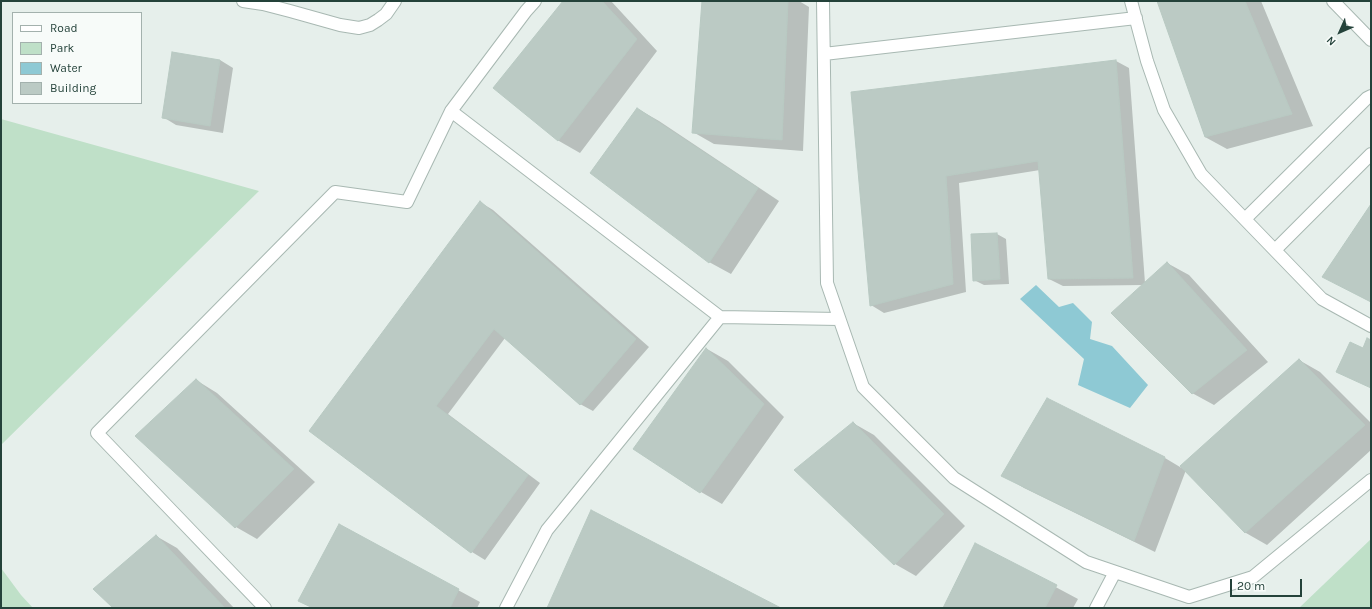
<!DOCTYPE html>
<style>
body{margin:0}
#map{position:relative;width:1372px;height:609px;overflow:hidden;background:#e6efeb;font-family:Karla,sans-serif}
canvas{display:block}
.frame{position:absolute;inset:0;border:2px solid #24423a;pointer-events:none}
.legend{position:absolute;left:12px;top:12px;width:130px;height:92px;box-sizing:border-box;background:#f7fbf9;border:1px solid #a3b1ad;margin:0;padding:5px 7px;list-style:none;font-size:12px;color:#24423a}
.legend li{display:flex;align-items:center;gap:8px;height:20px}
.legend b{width:20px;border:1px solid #a3b1ad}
.north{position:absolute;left:1320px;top:12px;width:40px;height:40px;-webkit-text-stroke:3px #f7fbf9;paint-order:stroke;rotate:225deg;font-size:11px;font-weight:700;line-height:16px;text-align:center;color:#24423a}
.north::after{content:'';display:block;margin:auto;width:14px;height:18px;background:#24423a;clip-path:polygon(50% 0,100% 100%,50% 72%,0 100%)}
.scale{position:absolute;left:1230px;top:579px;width:72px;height:18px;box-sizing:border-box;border:2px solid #24423a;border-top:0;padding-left:5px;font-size:12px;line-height:14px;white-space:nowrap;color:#24423a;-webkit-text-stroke:3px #f7fbf9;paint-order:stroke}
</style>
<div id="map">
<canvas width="1372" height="609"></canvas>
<div class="frame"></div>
<ul class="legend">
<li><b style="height:5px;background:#fff"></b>Road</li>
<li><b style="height:11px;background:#bfe0c8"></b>Park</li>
<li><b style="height:11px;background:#8ec9d4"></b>Water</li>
<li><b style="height:11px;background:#bbcac4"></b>Building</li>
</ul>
<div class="north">N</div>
<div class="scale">20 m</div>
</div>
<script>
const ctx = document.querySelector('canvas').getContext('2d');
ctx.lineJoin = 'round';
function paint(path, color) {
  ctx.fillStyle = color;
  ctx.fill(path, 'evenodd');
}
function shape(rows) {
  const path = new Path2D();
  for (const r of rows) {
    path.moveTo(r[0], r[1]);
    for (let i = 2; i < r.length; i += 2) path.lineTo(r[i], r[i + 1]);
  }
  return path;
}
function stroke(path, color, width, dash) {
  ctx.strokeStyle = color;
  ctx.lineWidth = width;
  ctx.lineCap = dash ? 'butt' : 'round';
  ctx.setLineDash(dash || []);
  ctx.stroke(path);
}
paint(shape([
 [1,119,259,191,1,445],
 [1371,539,1371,608,1299,608],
 [1,568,21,595,33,608,1,608]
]), '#bfe0c8');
paint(shape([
 [1036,285,1059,307,1073,303,1092,322,1090,339,1112,346,1148,385,1130,408,1078,385,1084,359,1020,299]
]), '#8ec9d4');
paint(shape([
 [565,1,611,1,657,51,580,153,559,141,494,88],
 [703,1,799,1,809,7,803,151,714,144,693,132],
 [1158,1,1261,1,1313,126,1227,149,1205,137],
 [220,60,233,68,223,133,176,125,163,117],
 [1116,61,1129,68,1145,283,1167,263,1189,275,1268,362,1214,405,1192,393,1143,285,1063,286,1049,279,1040,170,959,183,966,292,884,313,871,305,852,93],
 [638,109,659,121,779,201,731,274,709,262],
 [480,202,493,210,649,347,593,411,580,404,505,338,448,414,540,483,485,560,472,552,311,431],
 [1371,206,1371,302,1324,277],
 [997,234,1006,239,1009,284,984,285,974,280,972,235],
 [707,349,728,361,784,417,722,504,701,492],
 [1299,360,1320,372,1371,423,1371,450,1267,545,1246,533,1186,470,1155,552,1024,488,1003,475,1165,458,1185,470],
 [196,380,217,393,315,482,257,539,236,527],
 [853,423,874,435,965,526,916,576,895,564,796,470],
 [340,526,480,602,477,608,313,608,300,601],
 [156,536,177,548,234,608,115,608],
 [975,544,1078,599,1073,608,944,608]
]), '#0003');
const building = shape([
 [563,1,602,1,637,39,558,141,493,88,563,1],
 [702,1,788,1,782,140,692,133,702,1],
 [1157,1,1245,1,1292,114,1205,137,1157,1],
 [172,52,220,60,210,126,162,118,172,52],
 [1116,60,1133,278,1048,279,1038,161,946,176,953,284,870,306,851,92,1116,60],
 [637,108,758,188,709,263,590,173,637,108],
 [480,201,636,339,580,405,494,329,436,406,528,475,471,553,309,431,480,201],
 [1371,204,1371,302,1322,277,1371,204],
 [997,233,1000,279,973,281,971,234,997,233],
 [1167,262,1247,350,1192,394,1111,313,1167,262],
 [1367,338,1371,340,1371,388,1336,372,1350,342,1363,348,1367,338],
 [706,348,764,404,700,493,633,449,706,348],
 [1299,359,1365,425,1245,533,1180,466,1299,359],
 [196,379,294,469,235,528,135,436,196,379],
 [1047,398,1165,457,1134,541,1001,476,1047,398],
 [853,422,944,514,894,565,794,470,853,422],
 [591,510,781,608,547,608,591,510],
 [339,524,459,589,450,608,313,608,298,601,339,524],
 [156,535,225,608,113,608,93,589,156,535],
 [975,543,1057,585,1045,608,943,608,975,543]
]);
paint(building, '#bbcac4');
stroke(building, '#b8c9c2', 1);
const minor = shape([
 [243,1,263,4,290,11,340,25,359,28,370,25,378,20,386,14,395,1],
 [823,1,827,283,863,387,954,478,1086,562,1189,597,1253,577,1371,480],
 [1131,1,1147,61,1164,110,1201,174,1322,299,1371,326],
 [1333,1,1371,40],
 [824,54,1136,18],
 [451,111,720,317,839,319],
 [1245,219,1367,98,1371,96],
 [1275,250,1371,154],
 [265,608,97,433,335,192,407,202,451,111,526,11,535,1],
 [506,608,547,530,720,317],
 [1096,608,1115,572]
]);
stroke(minor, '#a8b8b2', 14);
stroke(minor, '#fff', 12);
</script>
